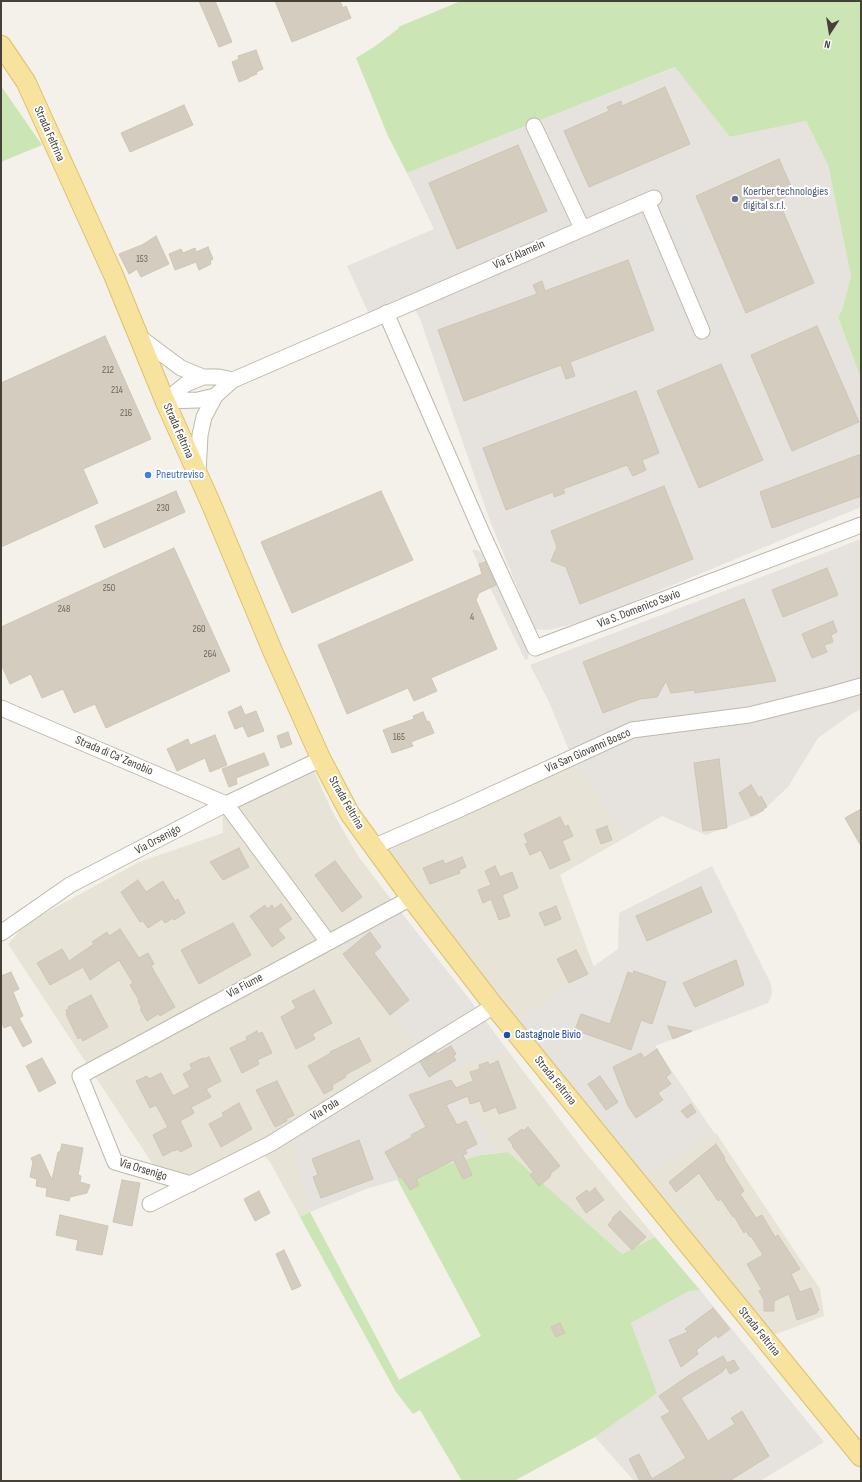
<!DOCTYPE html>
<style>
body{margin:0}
#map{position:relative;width:862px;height:1482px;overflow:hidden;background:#f3f1e9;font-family:"Sofia Sans Condensed",sans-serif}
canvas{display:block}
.frame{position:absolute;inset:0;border:2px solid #464138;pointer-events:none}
.north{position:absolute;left:810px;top:12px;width:40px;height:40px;-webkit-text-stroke:3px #fff;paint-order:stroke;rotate:192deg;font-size:11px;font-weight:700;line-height:16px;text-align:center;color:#464138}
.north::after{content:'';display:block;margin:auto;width:14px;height:18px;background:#464138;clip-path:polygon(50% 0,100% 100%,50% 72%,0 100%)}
</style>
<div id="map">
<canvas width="862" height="1482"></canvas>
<div class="frame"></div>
<div class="north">N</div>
</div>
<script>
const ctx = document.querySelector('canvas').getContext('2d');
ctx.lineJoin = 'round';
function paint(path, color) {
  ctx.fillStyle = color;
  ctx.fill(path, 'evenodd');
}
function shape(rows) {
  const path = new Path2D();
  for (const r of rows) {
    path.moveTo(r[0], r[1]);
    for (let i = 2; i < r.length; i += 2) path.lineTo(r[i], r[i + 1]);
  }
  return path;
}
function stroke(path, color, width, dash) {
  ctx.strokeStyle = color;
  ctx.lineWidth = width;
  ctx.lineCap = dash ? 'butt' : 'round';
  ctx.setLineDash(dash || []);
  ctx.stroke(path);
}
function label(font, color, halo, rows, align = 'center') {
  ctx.font = font + ' "Sofia Sans Condensed",sans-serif';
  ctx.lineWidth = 4;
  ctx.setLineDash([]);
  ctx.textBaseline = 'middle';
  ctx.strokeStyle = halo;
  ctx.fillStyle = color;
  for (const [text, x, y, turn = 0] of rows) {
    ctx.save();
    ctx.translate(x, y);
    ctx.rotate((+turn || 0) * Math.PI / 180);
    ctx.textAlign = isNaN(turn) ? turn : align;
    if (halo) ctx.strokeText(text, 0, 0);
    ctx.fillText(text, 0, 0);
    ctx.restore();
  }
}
paint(shape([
 [573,763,623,831,628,836,560,875,594,967,517,1021,490,984,383,847],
 [313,769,332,811,358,856,393,902,338,940,418,1047,292,1142,310,1212,300,1217,270,1162,263,1154,175,1198,8,944,27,923,139,862,223,833,222,808],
 [508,1051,584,1151,655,1237,622,1254,508,1152,497,1153,498,1151,444,1071],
 [716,1133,820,1289,824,1316,771,1336,639,1179]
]), '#e7e3d7');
paint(shape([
 [676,67,730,137,806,121,828,165,851,276,842,310,838,317,861,379,861,507,586,621,548,630,534,629,489,518,420,319,408,297,369,314,347,266,434,229,407,173],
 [861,539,861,709,850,715,818,738,788,787,758,815,706,835,662,816,628,836,623,831,573,763,574,762,549,702,530,665],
 [472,550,477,550,486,556,493,564,504,601,529,644,528,659,525,660],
 [712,866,771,984,772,994,768,1003,655,1046,715,1134,639,1179,517,1021,618,949,619,913],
 [393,902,470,1000,508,1051,445,1071,498,1151,497,1153,481,1155,366,1189,310,1212,291,1142,417,1047,338,940],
 [700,1290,824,1442,760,1481,634,1481,595,1437,656,1393,631,1323,689,1291]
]), '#e6e2dd');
paint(shape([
 [461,1,861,1,861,379,838,317,842,310,851,276,828,165,806,121,730,137,675,67,407,173,388,136,356,58,374,47,399,28,398,27],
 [1,86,42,145,1,162],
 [508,1152,622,1254,655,1237,700,1290,689,1291,631,1323,657,1393,595,1437,514,1481,462,1481,420,1410,413,1414,396,1392,300,1217,310,1212,399,1380,481,1336,397,1179,481,1155]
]), '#cce5b5');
paint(shape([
 [672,204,727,332,721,335,664,208],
 [640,217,685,316,677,319,634,219]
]), '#e5e3e0');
const building = shape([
 [199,1,215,1,232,42,219,47,199,1],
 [275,1,340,1,343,8,346,6,351,18,292,42,275,1],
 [256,50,263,69,256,72,257,74,249,77,249,78,239,82,232,62,239,59,238,56,256,50],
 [665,87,690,144,589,187,564,131,609,111,607,107,621,101,622,106,665,87],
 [184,105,193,125,130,152,121,133,184,105],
 [518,145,547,211,457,249,429,183,518,145],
 [779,159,794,193,778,200,814,283,746,313,696,196,779,159],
 [156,236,169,264,141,277,137,269,129,274,119,254,142,245,156,236],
 [208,247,213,259,210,261,211,264,199,270,196,262,175,270,169,254,181,249,183,253,195,248,196,252,208,247],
 [628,260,654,330,570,362,575,376,566,379,561,365,464,401,438,330,537,294,533,285,542,281,545,291,628,260],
 [817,326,859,422,792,451,751,355,817,326],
 [105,336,151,439,83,469,98,503,1,547,1,383,105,336],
 [721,364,763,460,699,488,657,391,721,364],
 [636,391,659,453,642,460,646,470,633,476,627,465,563,489,565,493,554,497,553,492,506,510,483,448,636,391],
 [861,454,861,496,772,528,760,492,861,454],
 [664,486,693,559,580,604,566,567,551,561,557,547,551,531,664,486],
 [176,491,185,512,104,548,95,526,176,491],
 [381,491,413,560,292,613,261,542,381,491],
 [174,548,230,671,106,728,95,704,74,713,63,689,42,698,31,674,10,684,1,664,1,627,174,548],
 [485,562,496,585,479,593,476,600,497,649,431,678,437,691,414,701,408,688,347,714,318,645,482,574,479,564,485,562],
 [827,568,838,595,783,617,772,590,827,568],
 [744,599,776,681,695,693,694,690,671,693,666,681,657,697,640,699,603,713,583,662,744,599],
 [833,621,837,632,831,635,833,642,824,645,827,652,812,658,802,634,833,621],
 [241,706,245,715,256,711,264,731,248,737,243,726,235,729,228,712,241,706],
 [423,712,427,722,429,721,434,733,411,742,413,746,392,753,383,730,414,719,413,716,423,712],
 [288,732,292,744,281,748,277,736,288,732],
 [215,735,227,765,210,772,205,758,177,771,167,749,188,739,190,745,215,735],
 [264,753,269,765,236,778,237,784,229,787,222,769,264,753],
 [719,759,727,828,703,831,694,763,719,759],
 [751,785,759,798,761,796,767,807,763,809,764,810,751,816,739,793,751,785],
 [861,809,861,846,845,818,861,809],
 [560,817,565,827,568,825,573,836,562,841,570,860,550,869,541,850,530,855,525,844,528,843,524,834,560,817],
 [607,826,612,840,601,844,596,830,607,826],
 [239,848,249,867,223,880,210,862,239,848],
 [462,857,466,867,459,870,460,873,430,884,423,868,443,860,445,864,462,857],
 [335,861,362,897,342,912,315,875,335,861],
 [495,866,500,877,512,872,518,888,502,895,510,916,499,920,491,899,483,903,478,890,491,885,485,871,495,866],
 [138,880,146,892,163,881,175,901,178,899,185,913,174,920,173,918,165,923,162,919,148,928,143,921,140,922,121,892,138,880],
 [701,887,712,912,647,941,636,916,701,887],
 [281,904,292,919,278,929,285,938,272,947,250,916,265,905,267,909,272,905,274,909,281,904],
 [556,906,561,919,545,926,539,913,556,906],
 [233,923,251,955,199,984,181,950,233,923],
 [120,929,139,958,148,953,154,964,151,966,155,973,175,1007,160,1016,158,1014,147,1021,140,1009,142,1009,138,1001,139,1000,130,985,133,983,119,960,90,980,83,967,50,985,37,963,62,949,69,961,94,944,92,942,107,932,109,936,120,929],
 [370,932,381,947,374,953,409,1000,390,1015,343,954,370,932],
 [576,950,588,974,569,983,557,959,576,950],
 [736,960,744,985,695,1007,683,983,736,960],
 [634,971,666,982,652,1024,641,1020,631,1050,575,1030,581,1014,610,1024,628,972,633,974,634,971],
 [11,972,19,989,13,992,23,1016,19,1018,32,1042,23,1047,11,1025,4,1028,1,1020,1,976,11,972],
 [314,990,332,1023,312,1034,315,1039,296,1049,281,1017,296,1008,292,1001,314,990],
 [91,995,108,1027,83,1041,81,1037,78,1039,66,1014,67,1014,66,1010,69,1009,68,1007,91,995],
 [668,1026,692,1031,673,1039,668,1026],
 [257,1031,258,1034,262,1032,272,1053,257,1060,259,1064,242,1073,230,1048,247,1040,246,1037,257,1031],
 [359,1038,371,1061,345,1075,346,1077,332,1085,333,1089,324,1094,308,1066,331,1053,330,1052,359,1038],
 [451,1046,456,1054,453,1056,456,1060,429,1077,420,1062,436,1052,437,1054,451,1046],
 [657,1049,671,1073,666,1077,671,1084,658,1093,663,1100,636,1118,628,1106,613,1067,641,1053,644,1058,657,1049],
 [209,1057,221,1081,206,1089,211,1097,191,1107,194,1113,180,1121,192,1146,180,1152,178,1149,174,1151,174,1150,163,1156,153,1135,168,1127,156,1105,150,1108,136,1081,147,1076,149,1079,161,1073,173,1096,190,1087,183,1074,192,1069,190,1064,203,1058,204,1059,209,1057],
 [42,1058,56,1083,39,1092,26,1066,42,1058],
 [498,1061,516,1108,499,1114,496,1107,484,1112,480,1101,470,1104,468,1096,446,1105,457,1125,466,1121,477,1144,465,1150,467,1153,463,1155,472,1175,463,1179,454,1160,416,1179,419,1185,410,1190,402,1177,399,1178,385,1152,412,1137,411,1135,426,1127,409,1095,451,1080,456,1088,473,1081,470,1072,480,1069,479,1065,488,1062,489,1065,498,1061],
 [600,1076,618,1102,606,1110,588,1084,600,1076],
 [277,1081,294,1115,286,1119,287,1121,275,1127,256,1090,277,1081],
 [239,1103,252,1129,221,1147,209,1124,224,1116,222,1113,239,1103],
 [691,1104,696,1112,687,1118,681,1111,691,1104],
 [528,1127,560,1166,551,1173,550,1177,539,1186,530,1175,533,1172,512,1146,513,1145,508,1139,522,1129,523,1131,528,1127],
 [359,1140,373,1179,321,1198,313,1177,318,1175,312,1159,359,1140],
 [62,1144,83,1148,78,1175,81,1176,80,1182,90,1185,87,1193,70,1197,69,1201,46,1196,47,1188,36,1186,37,1179,30,1177,33,1162,31,1158,40,1154,52,1180,58,1152,60,1152,62,1144],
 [716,1144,725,1158,724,1159,744,1191,740,1194,756,1218,762,1215,775,1237,778,1235,800,1269,791,1274,800,1292,811,1288,819,1310,817,1311,817,1313,797,1320,789,1294,774,1301,774,1311,764,1311,764,1300,759,1291,762,1290,747,1264,763,1255,751,1236,750,1237,746,1231,744,1233,734,1216,733,1217,721,1199,718,1201,699,1173,676,1192,669,1182,716,1144],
 [122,1180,140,1183,132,1226,113,1222,122,1180],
 [595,1188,604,1200,586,1213,576,1198,587,1190,589,1193,595,1188],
 [259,1191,270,1213,255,1221,244,1199,259,1191],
 [620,1211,646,1237,632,1250,608,1225,613,1219,612,1218,620,1211],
 [60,1215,108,1226,102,1255,76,1250,78,1240,56,1235,60,1215],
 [284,1250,301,1286,292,1290,276,1254,284,1250],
 [713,1308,730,1329,718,1338,716,1335,696,1350,698,1354,681,1367,669,1340,688,1332,685,1329,713,1308],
 [560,1323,565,1333,556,1337,551,1327,560,1323],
 [723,1356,727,1363,734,1360,739,1369,730,1374,726,1367,722,1372,681,1398,708,1441,735,1424,731,1418,742,1411,769,1456,729,1481,640,1481,629,1459,639,1454,652,1479,686,1458,661,1417,670,1412,659,1396,688,1376,723,1356]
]);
paint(building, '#d4cdbf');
stroke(building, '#cec5b3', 1);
const minor = shape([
 [534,126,582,228],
 [647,201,702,331],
 [386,313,482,533,535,648,861,525],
 [138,336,181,368,203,377,219,377,233,380],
 [165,401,198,400,215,396],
 [165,401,186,384,203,377],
 [198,473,200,435,204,417,215,396,233,380,654,198],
 [1,708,226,804,328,942],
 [373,847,458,810,632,730,749,715,829,695,861,686],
 [1,933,70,885,226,804,321,759],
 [191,1184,115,1162,80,1076,411,898],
 [150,1204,270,1144,494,1006]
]);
const major = shape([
 [1,45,26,82,113,274,165,401,212,506,273,652,321,759,350,814,411,898,494,1006,861,1457]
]);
stroke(minor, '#beb9ac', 17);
stroke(major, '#dcc16e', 21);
stroke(minor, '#fff', 15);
stroke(major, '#f7e39e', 19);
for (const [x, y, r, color] of [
 [735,199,4,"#5c6f8a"],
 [148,475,4,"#3f7fe0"],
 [507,1035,4,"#1a4fb4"]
]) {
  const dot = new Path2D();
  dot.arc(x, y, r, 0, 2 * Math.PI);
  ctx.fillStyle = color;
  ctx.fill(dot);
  stroke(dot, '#fff', 1.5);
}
label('10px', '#6a645a', null, [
 ["153",142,259],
 ["212",108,370],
 ["214",117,390],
 ["216",126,413],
 ["230",163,508],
 ["250",109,588],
 ["248",64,609],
 ["4",472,617],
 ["260",199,629],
 ["264",210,654],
 ["165",399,737]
]);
label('12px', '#464138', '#fff', [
 ["Strada Feltrina",49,134,66],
 ["Via El Alamein",519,255,-24],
 ["Strada Feltrina",178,431,66],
 ["Via S. Domenico Savio",639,609,-21],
 ["Via San Giovanni Bosco",588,751,-24],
 ["Strada di Ca' Zenobio",114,756,23],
 ["Strada Feltrina",346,803,60],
 ["Via Orsenigo",158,840,-28],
 ["Via Fiume",245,986,-28],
 ["Strada Feltrina",555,1081,51],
 ["Via Pola",325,1110,-32],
 ["Via Orsenigo",143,1170,17],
 ["Strada Feltrina",759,1332,51]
]);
label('12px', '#4e5e75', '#fff', [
 ["Koerber technologies",743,192],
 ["digital s.r.l.",743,206]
], 'left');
label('12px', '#366cbe', '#fff', [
 ["Pneutreviso",156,475]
], 'left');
label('12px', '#164399', '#fff', [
 ["Castagnole Bivio",515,1035]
], 'left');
</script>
